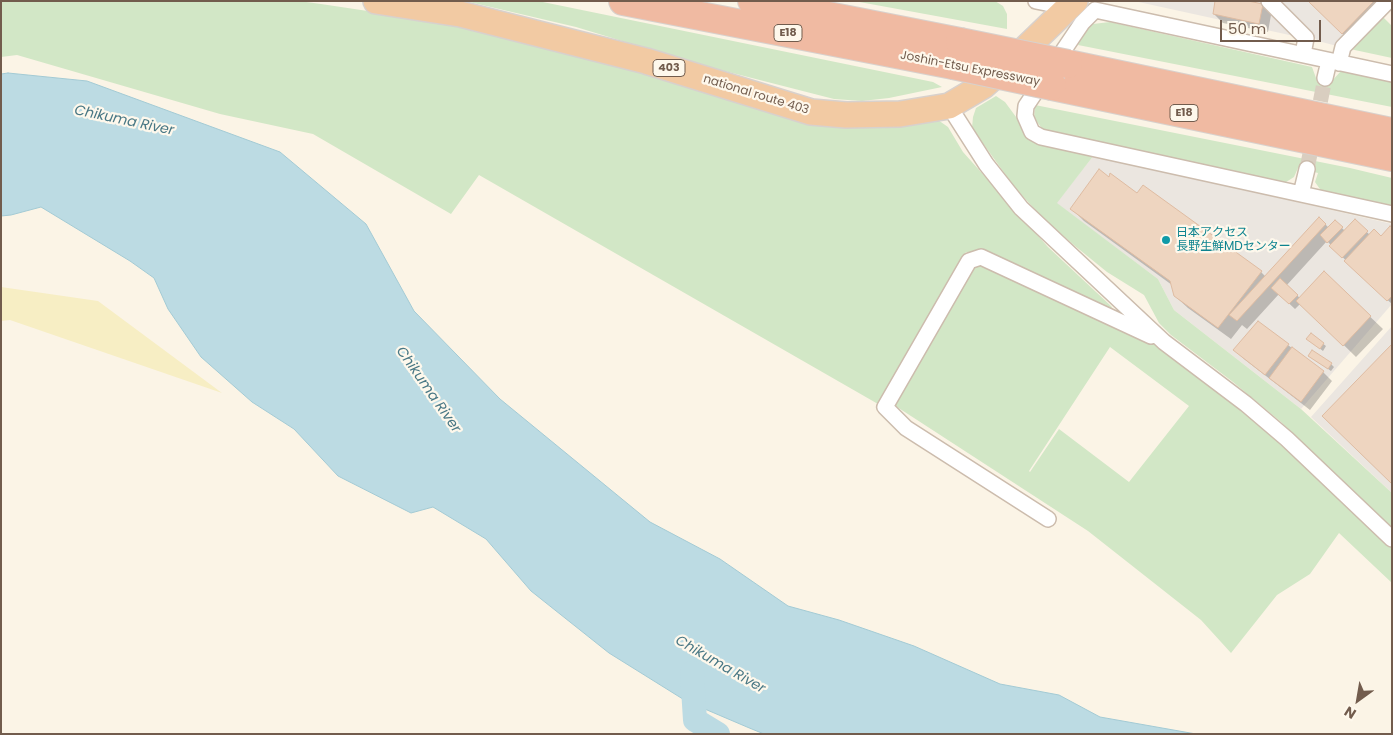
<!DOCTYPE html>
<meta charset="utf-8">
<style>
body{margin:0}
#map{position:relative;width:1393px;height:735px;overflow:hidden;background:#fbf4e6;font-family:Poppins,sans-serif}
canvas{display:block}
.frame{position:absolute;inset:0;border:2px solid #725c4d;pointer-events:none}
.north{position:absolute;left:1333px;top:675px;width:50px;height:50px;-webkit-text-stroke:4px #fef8ec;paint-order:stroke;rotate:212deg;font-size:14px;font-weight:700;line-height:20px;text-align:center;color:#725c4d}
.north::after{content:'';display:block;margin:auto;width:18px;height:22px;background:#725c4d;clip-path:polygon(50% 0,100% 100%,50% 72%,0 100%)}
.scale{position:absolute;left:1220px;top:20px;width:101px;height:22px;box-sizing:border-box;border:2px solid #725c4d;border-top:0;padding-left:6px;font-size:15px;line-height:18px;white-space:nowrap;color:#725c4d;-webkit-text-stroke:4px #fef8ec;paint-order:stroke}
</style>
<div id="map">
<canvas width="1393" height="735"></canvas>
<div class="frame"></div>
<div class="north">N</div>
<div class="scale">50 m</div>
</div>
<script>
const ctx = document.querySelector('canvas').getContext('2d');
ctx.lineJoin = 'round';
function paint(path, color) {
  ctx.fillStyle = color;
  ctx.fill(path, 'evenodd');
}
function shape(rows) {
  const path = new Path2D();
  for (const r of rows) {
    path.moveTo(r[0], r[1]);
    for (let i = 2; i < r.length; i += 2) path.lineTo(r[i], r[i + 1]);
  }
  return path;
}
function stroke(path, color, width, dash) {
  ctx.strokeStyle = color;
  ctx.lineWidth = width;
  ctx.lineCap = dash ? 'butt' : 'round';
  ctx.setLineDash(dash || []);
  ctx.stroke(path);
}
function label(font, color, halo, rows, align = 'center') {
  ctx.font = font + ' Poppins,"Noto Sans JP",sans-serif';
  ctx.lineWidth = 4.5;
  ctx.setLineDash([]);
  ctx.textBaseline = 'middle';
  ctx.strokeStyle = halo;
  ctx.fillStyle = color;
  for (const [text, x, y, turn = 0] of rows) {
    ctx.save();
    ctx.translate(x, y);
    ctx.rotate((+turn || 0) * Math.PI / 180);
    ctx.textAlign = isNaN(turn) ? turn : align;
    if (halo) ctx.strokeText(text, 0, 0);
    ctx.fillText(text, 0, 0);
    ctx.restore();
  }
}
paint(shape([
 [1134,1,1262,1,1294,36],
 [1277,1,1380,1,1337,46,1318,41],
 [1094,155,1392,224,1392,304,1301,409,1174,310,1158,279,1056,203],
 [1392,326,1392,493,1311,417]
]), '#ebe6e0');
paint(shape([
 [1,1,299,1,321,4,481,28,747,101,829,126,855,127,938,120,948,127,963,152,1048,247,1111,306,1114,311,984,252,966,252,878,404,479,175,451,214,313,134,220,114,17,55,1,57],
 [465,1,538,1,933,82,942,87,889,98,862,101,834,99,701,65,576,27],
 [854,1,995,1,1003,6,1007,14,1007,29],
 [1382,16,1392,26,1392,58,1350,49],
 [1110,22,1312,67,1316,78,1331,82,1341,71,1392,81,1392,107,1078,45,1085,31,1093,24],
 [996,96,1005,102,1019,121,1094,155,1057,203,1158,279,1174,310,1301,409,1392,493,1392,530,1281,422,1233,382,1171,335,1159,323,1144,295,1107,272,1075,246,1043,218,1015,188,972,128,973,117,976,108],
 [1035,105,1350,168,1392,178,1392,208,1322,192,1315,182,1318,173,1298,168,1294,177,1283,184,1044,131,1034,118],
 [980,264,1156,342,1276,437,1392,546,1392,583,1339,533,1310,574,1277,595,1231,653,1201,620,1088,531,894,405,904,391,969,271,973,266],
 [1110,347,1189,406,1129,482,1059,429,1030,472,1029,471]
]), '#d2e7c6');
paint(shape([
 [1,287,98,301,222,393,10,320,1,321]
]), '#f7eec4');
const water = shape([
 [8,73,87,81,280,152,366,224,414,311,500,399,650,522,720,559,788,606,839,620,914,646,1000,684,1059,695,1100,717,1196,734,764,734,747,727,686,701,609,653,531,591,486,539,433,507,411,513,338,476,294,429,252,402,201,357,168,309,154,278,130,261,41,207,11,215,1,216,1,74,8,73]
]);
paint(water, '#bcdbe3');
stroke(water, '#a3cad4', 1);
paint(shape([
 [1309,1,1392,1,1354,45],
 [1262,6,1271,15,1268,32,1223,23,1214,14],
 [1138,195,1261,272,1266,277,1319,218,1329,228,1335,221,1345,231,1355,221,1370,235,1381,237,1392,229,1392,304,1358,273,1327,241,1286,286,1300,298,1324,273,1383,329,1356,357,1301,303,1295,309,1279,294,1247,329,1242,325,1231,339,1188,308,1175,296,1172,285,1084,221,1072,209],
 [1258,322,1323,372,1332,381,1310,410,1244,359,1235,350],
 [1311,335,1326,346,1323,351,1310,341],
 [1312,358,1331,364,1334,367,1331,371]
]), '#0003');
stroke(shape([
 [692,673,695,720,718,734]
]), '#bcdbe3', 24);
const building = shape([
 [1215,1,1248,1,1263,4,1259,24,1213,14,1215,1],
 [1308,1,1374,1,1342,34,1308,1],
 [1099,169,1109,177,1110,173,1137,193,1143,185,1262,271,1218,328,1174,296,1170,281,1070,209,1099,169],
 [1319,217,1326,224,1237,321,1229,315,1319,217],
 [1355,219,1368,231,1342,258,1329,246,1355,219],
 [1335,220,1343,227,1327,243,1320,235,1335,220],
 [1390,226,1392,227,1392,296,1387,301,1344,261,1374,229,1381,236,1390,226],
 [1324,271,1371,316,1343,346,1296,301,1324,271],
 [1280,278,1298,295,1289,304,1271,288,1280,278],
 [1258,321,1289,344,1265,375,1233,350,1258,321],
 [1311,333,1324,343,1320,349,1306,339,1311,333],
 [1392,344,1392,484,1322,416,1392,344],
 [1292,347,1324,371,1301,402,1269,378,1292,347],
 [1312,350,1332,363,1328,369,1308,356,1312,350]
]);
paint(building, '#eed5c0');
stroke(building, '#dfbca2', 1);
stroke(shape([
 [1307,169,1325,78]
]), '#d9cec0', 15, [15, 8]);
const minor = shape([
 [1036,1,1056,5],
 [1269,1,1306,38,1303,54],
 [1339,63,1343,47,1388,1],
 [1392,74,1095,10,1082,23,1026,106,1025,116,1032,132,1041,137,1392,214],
 [1325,78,1329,61],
 [949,106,986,164,1021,208,1164,342,1246,404,1287,439,1392,539],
 [1301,194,1307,169],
 [1048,519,906,428,885,407,969,261,981,257,1151,336]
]);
const trunk = shape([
 [376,1,460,14,646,61,811,112,846,115,900,114,949,106,983,86,1024,50,1075,1]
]);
const motorway = shape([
 [623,1,953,65],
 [752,1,960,42],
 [1068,64,1392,132],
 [1052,86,1392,157]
]);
stroke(minor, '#ccbcad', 18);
stroke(trunk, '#d8d1cd', 28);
stroke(motorway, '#d8d1cd', 30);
stroke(minor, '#fff', 15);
stroke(trunk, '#f2caa3', 25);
stroke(motorway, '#f0baa2', 28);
const motorwayBridge = shape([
 [960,42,1068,64],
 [953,65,1052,86]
]);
stroke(motorwayBridge, '#d8d1cd', 30, []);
stroke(motorwayBridge, '#f0baa2', 28);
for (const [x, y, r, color] of [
 [1166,240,5,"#0f9aa8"]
]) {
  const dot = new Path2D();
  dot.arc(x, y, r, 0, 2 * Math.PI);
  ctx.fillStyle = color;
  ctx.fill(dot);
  stroke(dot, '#fef8ec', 2);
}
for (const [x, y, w] of [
 [788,33,28],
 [669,68,32],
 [1184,113,28]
]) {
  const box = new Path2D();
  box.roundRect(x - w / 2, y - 8.5, w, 17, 4);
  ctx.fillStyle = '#fef8ec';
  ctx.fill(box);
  stroke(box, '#725c4d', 1);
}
label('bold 11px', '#725c4d', null, [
 ["E18",788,33],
 ["403",669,68],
 ["E18",1184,113]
]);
label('12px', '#725c4d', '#fef8ec', [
 ["Joshin-Etsu Expressway",970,69,11],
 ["national route 403",756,95,17]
]);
label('12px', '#0d838f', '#fef8ec', [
 ["日本アクセス",1176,233],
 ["長野生鮮MDセンター",1176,247]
], 'left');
label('italic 14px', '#487784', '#fef8ec', [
 ["Chikuma River",124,121,12],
 ["Chikuma River",428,390,55],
 ["Chikuma River",720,665,30]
]);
</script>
